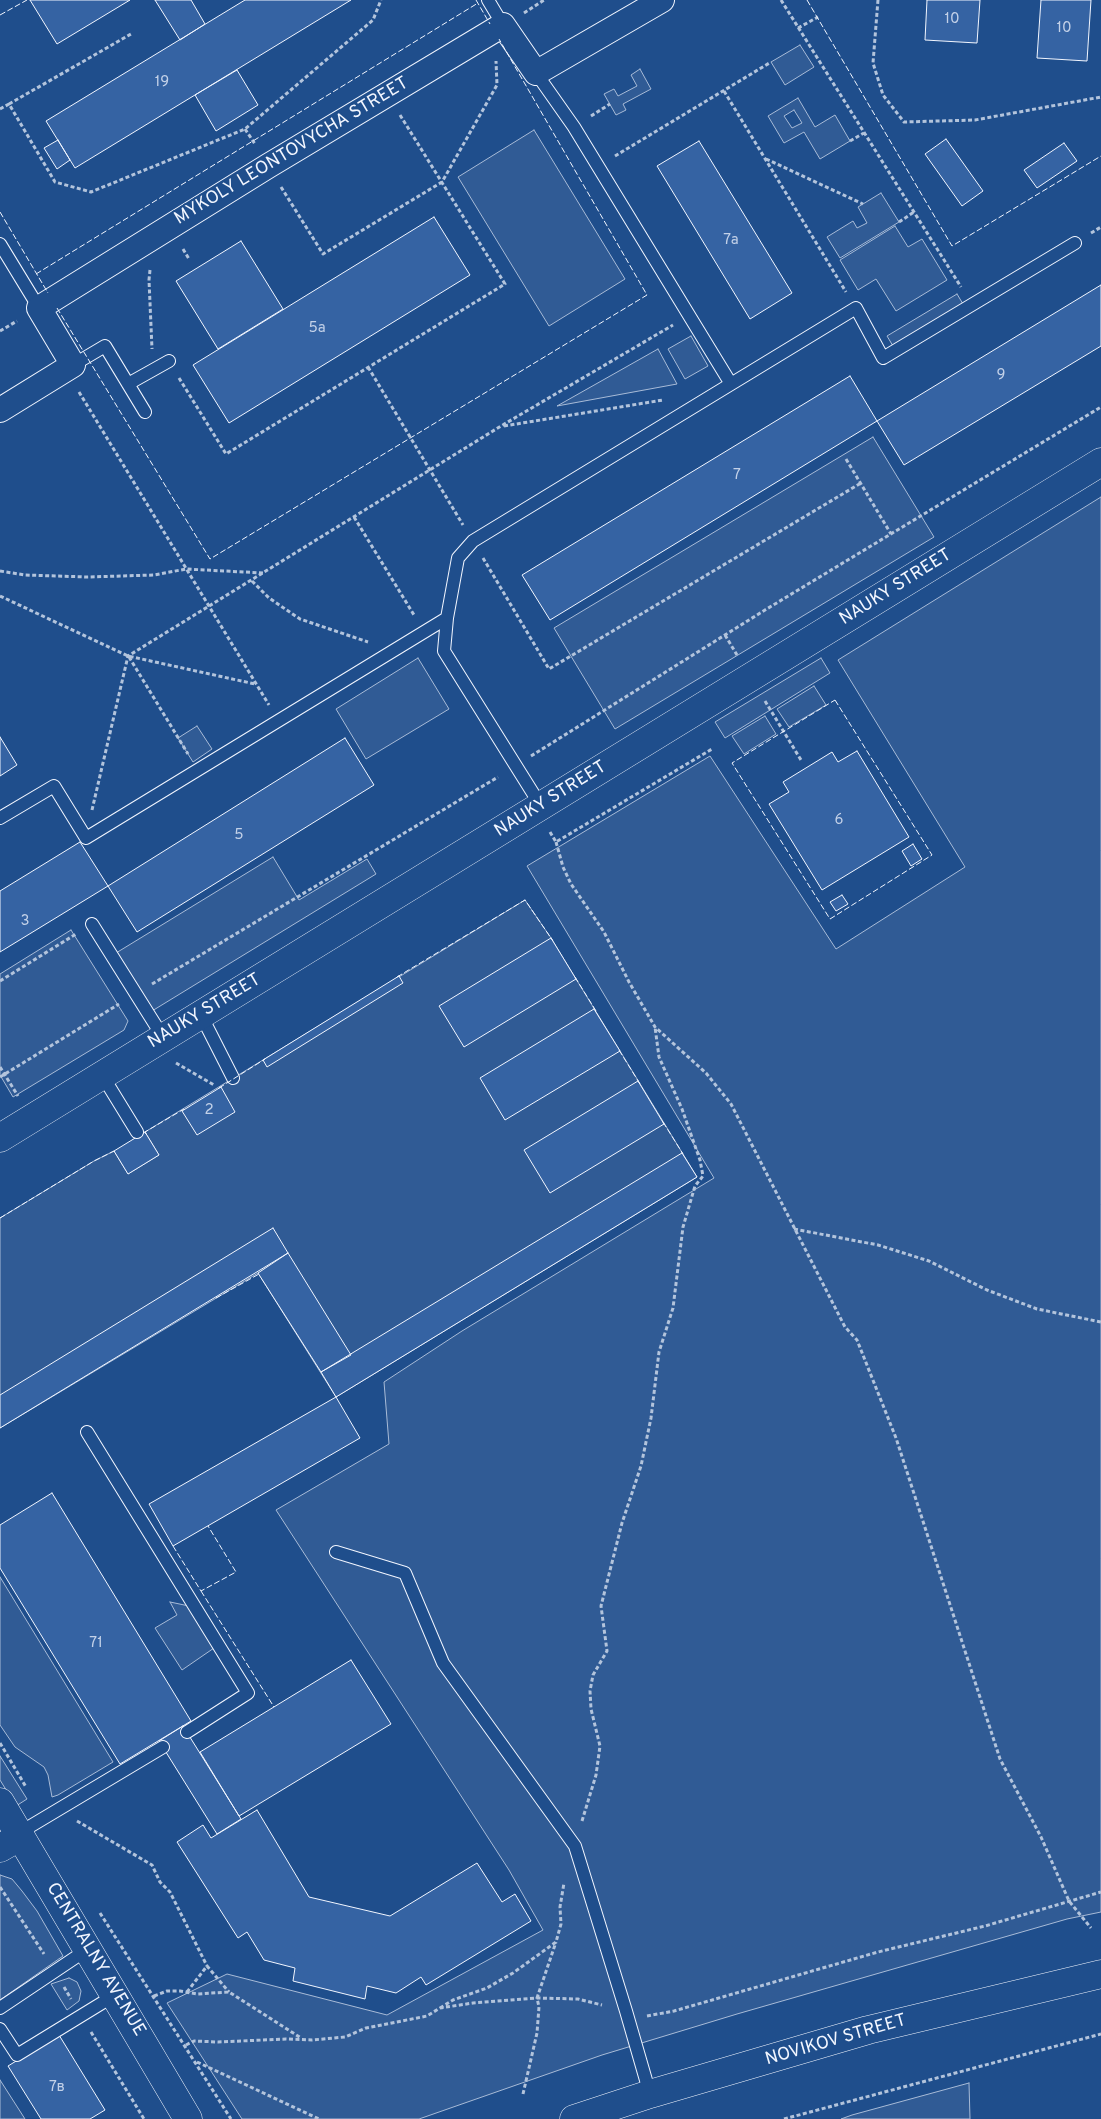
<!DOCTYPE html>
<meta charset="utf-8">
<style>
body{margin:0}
canvas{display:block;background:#1f4e8c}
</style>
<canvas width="1101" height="2119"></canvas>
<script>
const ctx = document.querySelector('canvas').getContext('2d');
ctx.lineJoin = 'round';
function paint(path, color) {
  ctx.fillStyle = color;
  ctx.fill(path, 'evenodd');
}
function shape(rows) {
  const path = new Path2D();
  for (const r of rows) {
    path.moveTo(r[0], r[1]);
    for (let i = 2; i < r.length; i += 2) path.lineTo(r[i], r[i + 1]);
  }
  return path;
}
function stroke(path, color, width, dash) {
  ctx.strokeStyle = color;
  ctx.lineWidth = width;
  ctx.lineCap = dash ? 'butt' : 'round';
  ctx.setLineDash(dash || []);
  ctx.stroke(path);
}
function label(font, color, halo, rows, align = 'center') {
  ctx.font = font + ' Overpass,sans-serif';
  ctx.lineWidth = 4;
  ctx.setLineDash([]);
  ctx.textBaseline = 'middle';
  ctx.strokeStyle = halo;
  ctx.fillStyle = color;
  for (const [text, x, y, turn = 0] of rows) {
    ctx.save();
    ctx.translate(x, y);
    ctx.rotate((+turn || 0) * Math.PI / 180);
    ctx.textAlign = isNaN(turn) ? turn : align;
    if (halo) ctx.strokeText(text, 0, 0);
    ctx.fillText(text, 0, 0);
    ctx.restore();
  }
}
const built = shape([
 [800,45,814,67,785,85,771,62,800,45],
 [640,69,651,89,623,104,626,110,616,115,604,94,614,89,618,96,637,86,631,75,640,69],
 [798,98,815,127,835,115,850,141,820,159,804,132,784,143,768,116,798,98],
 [794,110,802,123,792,128,784,116,794,110],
 [534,130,625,279,549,326,458,177,534,130],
 [881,193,899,222,840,258,827,237,853,221,857,228,867,223,858,207,881,193],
 [895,226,908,247,922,239,947,280,896,311,876,279,858,290,840,260,895,226],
 [957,294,963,304,893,346,887,336,957,294],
 [691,336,708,366,685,379,668,349,691,336],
 [658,349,677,384,557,406,658,349],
 [873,437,934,537,615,729,554,628,873,437],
 [1101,497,1101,1912,1067,1919,737,2014,602,2055,419,2119,242,2119,167,2003,227,1974,387,2015,543,1930,509,1870,276,1510,389,1444,384,1382,462,1331,714,1178,527,866,710,756,836,949,965,867,838,660,1101,497],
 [418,658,449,709,366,759,336,709,418,658],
 [821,658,830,673,725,738,715,722,821,658],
 [814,686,826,705,789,727,777,709,814,686],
 [765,716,776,734,744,754,732,736,765,716],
 [197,726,212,749,193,762,178,738,197,726],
 [273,857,299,900,367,859,376,874,152,1011,116,953,273,857],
 [525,900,551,938,697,1177,336,1397,258,1273,0,1428,0,1218,94,1161,114,1151,128,1174,159,1155,145,1132,525,900],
 [71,930,128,1021,124,1030,13,1097,0,1075,0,974,71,930],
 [0,1577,113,1762,58,1795,52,1797,48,1775,44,1767,15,1747,0,1725,0,1577],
 [170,1602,189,1606,214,1648,182,1670,155,1628,177,1615,170,1602],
 [0,1756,27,1799,16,1806,0,1780,0,1756],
 [0,1875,12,1879,22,1891,37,1911,63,1956,0,2000,0,1875],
 [69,1978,77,1982,81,1991,79,2001,67,2010,51,1984,69,1978],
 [0,2080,25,2119,0,2119,0,2080],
 [969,2083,970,2119,841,2119,852,2115,969,2083]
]);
paint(built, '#305b95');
stroke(built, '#a8bbd7', 1);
const building = shape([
 [30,0,130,0,57,44,30,0],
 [155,0,191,0,205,24,180,40,155,0],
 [245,0,351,0,75,168,46,121,245,0],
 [927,0,980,0,977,43,925,40,927,0],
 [1041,0,1091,0,1087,61,1037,58,1041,0],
 [237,70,258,105,216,131,195,95,237,70],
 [946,139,983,191,962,206,925,154,946,139],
 [58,140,70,160,57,169,44,148,58,140],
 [699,141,792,293,750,319,657,166,699,141],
 [1064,143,1077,161,1037,188,1024,170,1064,143],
 [434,217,470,275,229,423,193,365,434,217],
 [241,241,283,309,218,349,176,281,241,241],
 [1101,285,1101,346,904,465,877,421,1101,285],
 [850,376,877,421,550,620,522,575,850,376],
 [0,737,17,765,0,776,0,737],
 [345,738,374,785,137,932,108,886,345,738],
 [857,751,909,837,822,890,769,804,789,792,783,782,832,752,838,762,857,751],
 [80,842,108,886,0,952,0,891,80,842],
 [913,844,922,859,911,866,902,851,913,844],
 [842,895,848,904,836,911,830,902,842,895],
 [551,938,576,979,464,1047,439,1006,551,938],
 [399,976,403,983,267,1067,263,1060,399,976],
 [594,1009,620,1051,505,1120,480,1078,594,1009],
 [638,1081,664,1124,550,1193,524,1150,638,1081],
 [221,1087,235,1112,197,1135,182,1111,221,1087],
 [145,1132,159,1155,128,1174,114,1151,145,1132],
 [682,1153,697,1177,336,1397,321,1372,682,1153],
 [273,1228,288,1253,0,1428,0,1395,273,1228],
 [288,1253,351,1355,321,1372,258,1273,288,1253],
 [336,1397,360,1438,173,1546,149,1504,336,1397],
 [52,1493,191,1721,120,1764,0,1568,0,1525,52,1493],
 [351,1660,391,1724,239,1816,200,1752,351,1660],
 [183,1726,241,1819,217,1834,159,1741,183,1726],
 [257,1810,309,1897,390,1916,477,1863,502,1902,515,1894,531,1921,426,1985,421,1977,396,1993,367,1986,365,1999,293,1981,295,1968,264,1960,247,1932,238,1938,177,1842,203,1825,211,1838,257,1810],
 [59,2035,105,2110,90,2119,41,2119,8,2066,59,2035]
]);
paint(building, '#3563a3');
stroke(building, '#f2f6ff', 1);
const lane = shape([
 [488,0,503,25],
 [536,73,574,127,731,384,473,541,458,558,447,618,444,651,541,806],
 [0,244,39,308],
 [73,365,105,346,145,412],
 [128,384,169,361],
 [731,384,856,308,883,358,1075,243],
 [0,818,54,786,86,838,447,618],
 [92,924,163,1037],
 [201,1015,233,1078],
 [102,1075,137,1132],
 [87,1432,248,1693,187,1732],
 [336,1552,405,1573,443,1663,575,1846,626,2011,650,2094],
 [19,1833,163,1747],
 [0,2008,88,1949],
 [0,2029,17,2055,115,1995]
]);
const street = shape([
 [0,410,73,365,39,308,268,166,503,25,536,73,662,0]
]);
const secondary = shape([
 [0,1138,1101,462],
 [0,1802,188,2119],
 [0,1848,21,1836],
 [574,2119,650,2094,868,2030,1101,1974]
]);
stroke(lane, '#f2f6ff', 14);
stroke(street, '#f2f6ff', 26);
stroke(secondary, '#f2f6ff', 29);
stroke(shape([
 [781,0,961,287],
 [878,0,873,63,883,95,904,122,975,120,1101,97],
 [524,13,544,0],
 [798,28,818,17],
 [724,91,846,292],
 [9,104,131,34],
 [0,109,9,104,55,182,91,192,245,129,373,20,381,0],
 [591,116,610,104],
 [245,129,255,144],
 [850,141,864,133],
 [615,156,771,62],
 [766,159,863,204],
 [281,187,323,254,442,182,497,85,496,61],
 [899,222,914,212],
 [1091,233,1101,227],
 [183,249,189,259],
 [150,270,149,280,152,349],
 [0,331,17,321],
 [368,367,463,525],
 [179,378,226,454,505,284,400,115],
 [79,392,269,705],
 [504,426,663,400],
 [846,459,891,534],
 [354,517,414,615],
 [483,558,549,669,861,483],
 [0,571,25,575,88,577,154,575,186,569,263,573],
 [252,581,269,598,300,619,368,642],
 [0,596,128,656,255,684],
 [725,635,737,655],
 [129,657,188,754],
 [765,701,801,760],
 [531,756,765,610,1101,407],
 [92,810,128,656,501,426,673,325],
 [550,832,556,842,712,749],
 [556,842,563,867,571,884,604,932,629,982,655,1027,706,1073,731,1104,845,1327,857,1340,896,1438,1000,1759,1041,1837,1069,1901,1091,1928],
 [0,981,76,934],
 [152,984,498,777],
 [176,1063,214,1085],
 [0,1067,18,1096],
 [0,1077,119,1004],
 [794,1229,878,1245,929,1261,987,1290,1037,1309,1101,1322],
 [0,1743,26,1787],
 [77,1821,152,1865,160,1882,170,1892,207,1966],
 [582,1821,596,1775,600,1746,591,1709,590,1691,593,1675,607,1651,601,1606,622,1523,641,1466,651,1418,659,1352,673,1308,683,1227,695,1186,703,1176,700,1160,682,1109,659,1057,655,1027],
 [0,1887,44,1954],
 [100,1913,231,2119],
 [64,1987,71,1999],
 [187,1992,207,1966,229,1992],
 [154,1996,167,1991,180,1991,197,1994,229,1992,301,2038],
 [440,2008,453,2000,487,1988,513,1973,556,1942,561,1924,560,1907,564,1883],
 [647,2016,674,2011,878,1952,985,1926,1101,1892],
 [91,2032,144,2119],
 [186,2045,194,2041,218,2042,286,2039,312,2040,345,2037,366,2028,427,2016,440,2008,473,2003,537,1998,578,1999,602,2005],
 [197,2062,319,2119],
 [523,2094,537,2033,539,2007,537,1998,556,1942],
 [784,2119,1101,2034]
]), '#b3c4dc', 3, [4, 2.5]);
stroke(lane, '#1f4e8c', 12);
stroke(street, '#1f4e8c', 24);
stroke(secondary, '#1f4e8c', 28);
stroke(shape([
 [476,0,490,24],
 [807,0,952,246,1101,156],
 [0,15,27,0],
 [0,212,48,293],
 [36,274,478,3],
 [57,308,210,559,647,295,499,39],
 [835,700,932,855,830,919,732,763,835,700],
 [397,977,525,900,553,941],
 [575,977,596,1011],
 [619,1050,640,1084],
 [219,1088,265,1059],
 [663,1122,683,1154],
 [146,1134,145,1132,184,1109],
 [0,1218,94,1161,114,1151,116,1154],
 [216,1298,259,1274],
 [173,1546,201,1591,236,1572,208,1526],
 [201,1591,274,1707]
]), '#f2f6ff', 1, [6, 2.5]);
label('15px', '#c3d1e8', null, [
 ["10",952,20],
 ["10",1064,29],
 ["19",162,83],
 ["7а",731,241],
 ["5а",317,329],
 ["9",1001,376],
 ["7",737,476],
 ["6",839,821],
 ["5",239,836],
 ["3",25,922],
 ["2",209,1111],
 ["71",96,1644],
 ["7в",57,2088]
]);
label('18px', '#f2f6ff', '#1f4e8c', [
 ["MYKOLY LEONTOVYCHA STREET",292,152,-31],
 ["NAUKY STREET",896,588,-32],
 ["NAUKY STREET",551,800,-32],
 ["NAUKY STREET",205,1012,-31],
 ["CENTRALNY AVENUE",95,1960,59],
 ["NOVIKOV STREET",836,2041,-16]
]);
</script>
